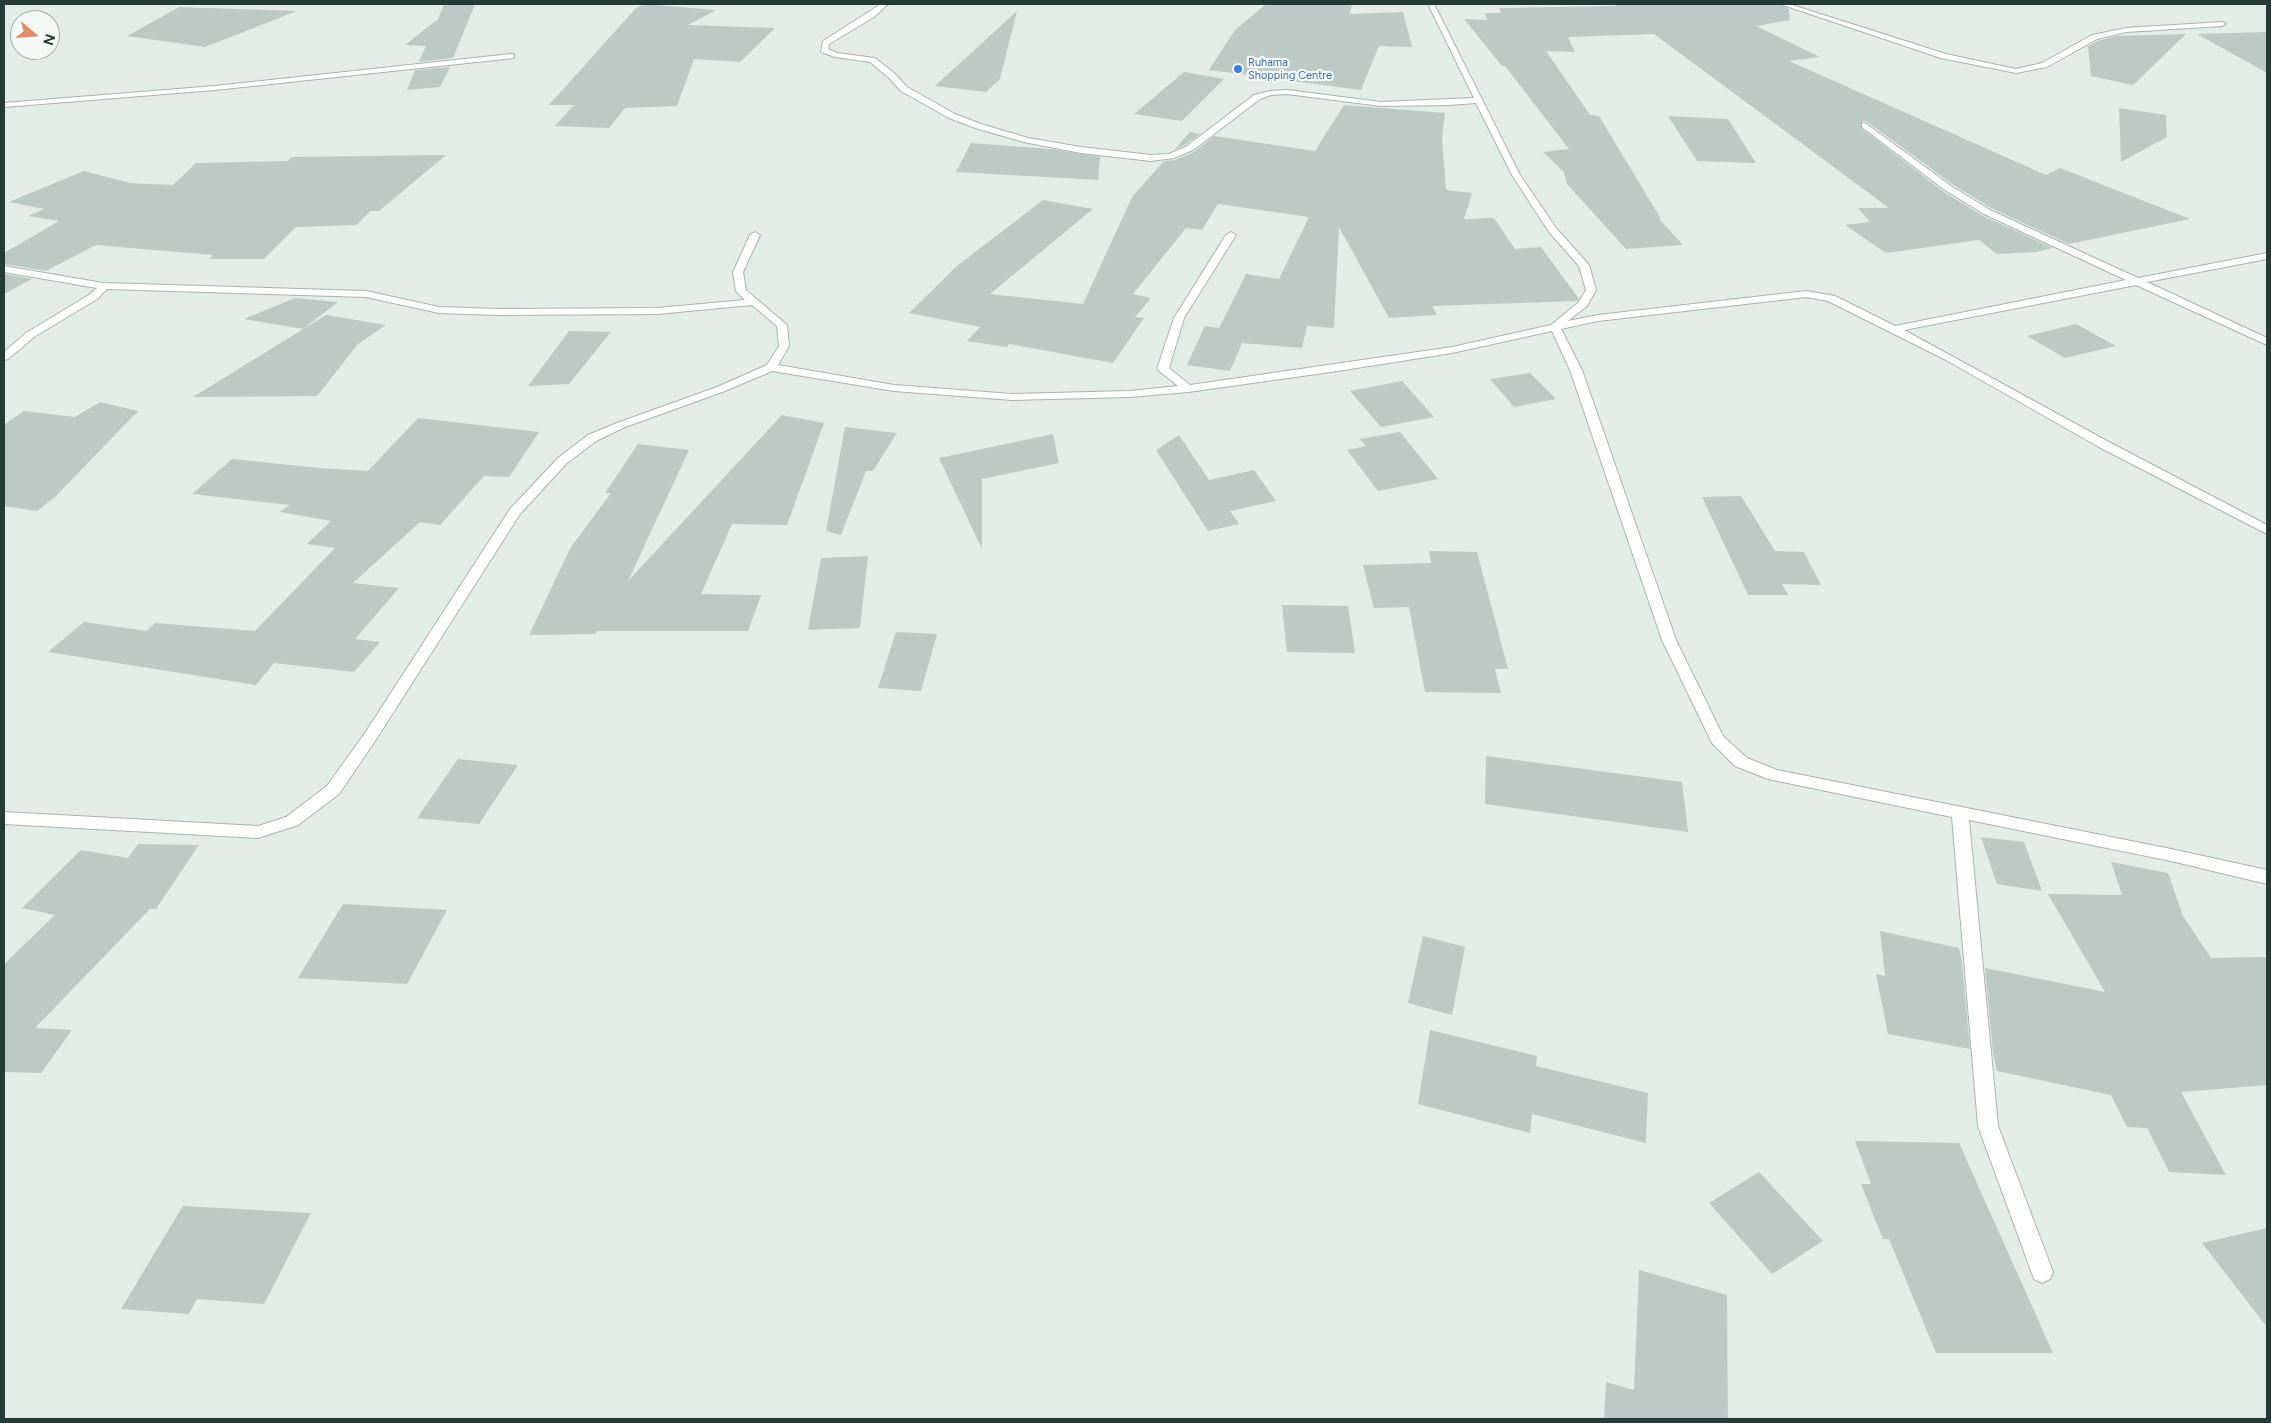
<!DOCTYPE html>
<style>
body{margin:0}
#map{position:relative;width:2271px;height:1423px;overflow:hidden;background:#e4ece8;font-family:Figtree,sans-serif}
canvas{display:block}
.frame{position:absolute;inset:0;border:5px solid #253c36;pointer-events:none}
.north{position:absolute;left:10px;top:10px;width:50px;height:50px;box-sizing:border-box;background:#f4f9f6;border:1px solid #a1ada9;border-radius:50%;rotate:108deg;font-size:14px;font-weight:700;line-height:20px;text-align:center;color:#253c36}
.north::after{content:'';display:block;margin:auto;width:18px;height:22px;background:#e58a69;clip-path:polygon(50% 0,100% 100%,50% 72%,0 100%)}
</style>
<div id="map">
<canvas width="2271" height="1423"></canvas>
<div class="frame"></div>
<div class="north">N</div>
</div>
<script>
const ctx = document.querySelector('canvas').getContext('2d');
ctx.lineJoin = 'round';
function paint(path, color) {
  ctx.fillStyle = color;
  ctx.fill(path, 'evenodd');
}
function shape(rows) {
  const path = new Path2D();
  for (const r of rows) {
    path.moveTo(r[0], r[1]);
    for (let i = 2; i < r.length; i += 2) path.lineTo(r[i], r[i + 1]);
  }
  return path;
}
function stroke(path, color, width, dash) {
  ctx.strokeStyle = color;
  ctx.lineWidth = width;
  ctx.lineCap = dash ? 'butt' : 'round';
  ctx.setLineDash(dash || []);
  ctx.stroke(path);
}
function label(font, color, halo, rows, align = 'center') {
  ctx.font = font + ' Figtree,sans-serif';
  ctx.lineWidth = 4.5;
  ctx.setLineDash([]);
  ctx.textBaseline = 'middle';
  ctx.strokeStyle = halo;
  ctx.fillStyle = color;
  for (const [text, x, y, turn = 0] of rows) {
    ctx.save();
    ctx.translate(x, y);
    ctx.rotate((+turn || 0) * Math.PI / 180);
    ctx.textAlign = isNaN(turn) ? turn : align;
    if (halo) ctx.strokeText(text, 0, 0);
    ctx.fillText(text, 0, 0);
    ctx.restore();
  }
}
paint(shape([
 [444,4,475,4,453,58,419,62,426,46,405,45,438,19],
 [645,4,716,10,688,25,775,28,740,62,694,59,677,106,625,108,609,128,555,126,574,105,549,105,636,8],
 [1266,4,1352,4,1350,14,1403,12,1412,47,1379,46,1361,90,1209,70,1235,30],
 [1613,4,1778,4,1789,9,1790,20,1756,26,1820,57,1789,61,2046,175,2060,168,2190,219,2069,244,1991,208,1952,184,1866,121,1862,121,1861,128,1944,192,1983,216,2053,248,2036,252,1997,254,1979,240,1886,253,1845,225,1870,222,1858,208,1889,208,1654,34,1568,37,1575,52,1546,51,1590,115,1599,116,1661,219,1659,219,1683,245,1626,249,1567,184,1564,172,1543,152,1569,149,1505,66,1502,66,1464,19,1487,20,1485,13,1501,13,1499,8,1617,6],
 [179,7,297,11,205,47,127,36],
 [1017,11,1000,79,986,92,935,86],
 [2267,32,2267,73,2197,34],
 [2186,34,2133,85,2091,76,2088,46,2098,41,2116,36],
 [450,67,440,87,407,90,415,70],
 [1184,72,1224,79,1182,121,1134,114],
 [1344,105,1445,113,1442,139,1446,190,1472,193,1464,219,1494,218,1515,249,1541,247,1579,299,1578,301,1432,306,1437,315,1389,318,1339,227,1334,328,1307,326,1302,348,1242,343,1230,371,1187,365,1205,326,1219,328,1246,274,1279,279,1309,217,1218,204,1202,230,1186,228,1133,294,1151,298,1135,317,1144,318,1113,363,1009,344,1007,347,967,341,980,327,909,313,957,266,1043,200,1093,209,990,294,1083,304,1132,197,1164,161,1175,160,1194,152,1214,136,1315,151],
 [2119,108,2166,115,2167,137,2121,162],
 [1668,116,1728,119,1756,163,1697,161],
 [1190,132,1200,134,1186,144,1175,149],
 [971,143,1051,149,1100,157,1098,180,956,172],
 [446,155,379,211,370,211,357,225,296,227,264,259,209,259,213,255,96,245,46,271,4,264,4,253,59,221,28,216,44,209,9,202,84,171,130,183,173,185,196,163,288,161,291,157],
 [4,274,32,279,4,294],
 [295,298,338,302,303,329,244,319],
 [326,315,386,325,358,344,317,396,193,397],
 [2076,324,2116,346,2065,358,2027,336],
 [569,331,611,332,569,384,528,386],
 [1530,373,1556,399,1514,407,1490,379],
 [1402,381,1434,417,1381,427,1350,391],
 [100,402,138,411,56,496,37,511,4,506,4,425,24,411,75,417],
 [782,415,824,423,787,525,732,524,701,594,761,595,748,631,597,631,595,634,529,635,571,547,611,493,605,493,638,444,689,450,628,581],
 [418,418,539,432,509,477,484,476,440,525,420,522,353,583,399,588,355,639,380,642,354,672,274,663,256,685,48,652,84,622,147,631,155,623,255,631,335,548,307,544,331,521,280,512,290,505,192,494,232,459,320,468,368,471],
 [845,427,897,433,873,471,866,471,841,535,826,531],
 [1400,432,1438,479,1378,491,1347,450,1366,446,1360,439],
 [1053,434,1059,463,982,479,982,549,939,458],
 [1179,435,1209,480,1254,470,1276,501,1230,511,1239,524,1208,531,1156,450],
 [1741,496,1775,551,1804,552,1821,585,1782,584,1788,595,1748,595,1702,497],
 [1429,551,1477,552,1508,669,1495,669,1501,693,1425,692,1409,607,1374,608,1363,565,1431,563],
 [868,556,860,628,808,630,821,558],
 [1282,605,1348,606,1355,653,1287,652],
 [896,632,937,634,921,691,878,688],
 [1486,756,1682,782,1688,832,1485,804],
 [458,759,518,765,479,824,417,818],
 [1981,837,2024,842,2042,891,1997,884],
 [138,844,199,845,156,909,150,909,35,1028,72,1030,41,1073,4,1072,4,964,55,915,22,908,81,850,128,858],
 [2111,862,2168,873,2183,916,2211,958,2267,957,2267,1085,2181,1092,2226,1175,2169,1172,2147,1128,2127,1127,2111,1095,1997,1071,1993,1053,1985,968,2105,992,2048,894,2122,895],
 [343,904,447,910,407,984,298,978],
 [1880,931,1959,948,1962,963,1970,1049,1888,1034,1876,974,1885,976],
 [1423,936,1465,947,1452,1015,1408,1003],
 [1430,1030,1537,1056,1536,1066,1648,1093,1646,1143,1532,1114,1530,1133,1418,1104],
 [1855,1141,1959,1143,2053,1353,1936,1353,1889,1239,1883,1239,1861,1184,1871,1184],
 [1759,1172,1823,1241,1772,1274,1709,1203],
 [183,1206,311,1213,264,1304,197,1299,189,1314,121,1309],
 [2267,1228,2267,1327,2202,1243],
 [1639,1270,1727,1295,1728,1419,1604,1419,1606,1382,1634,1390]
]), '#bcc9c5');
const street = shape([
 [881,4,888,4,874,17,829,44,828,49,837,53,875,58,894,73,907,87,955,114,981,124,1028,138,1081,147,1151,155,1169,154,1187,146,1254,95,1270,91,1287,90,1381,102,1474,98,1428,4,1434,4,1520,175,1556,228,1589,265,1596,290,1587,306,1568,321,1598,315,1806,291,1835,296,1895,326,2126,280,1984,214,1945,190,1862,127,1862,123,1865,123,1951,186,1990,210,2138,278,2267,253,2267,259,2147,282,2267,338,2267,345,2136,285,1904,330,2107,441,2267,525,2267,534,2099,447,1946,360,1828,301,1806,297,1598,321,1561,329,1582,370,1676,640,1723,736,1747,758,1777,770,2171,849,2267,870,2267,884,2171,861,1969,820,1998,1126,2053,1272,2050,1279,2042,1283,2034,1279,1978,1126,1952,817,1768,779,1735,766,1712,743,1662,640,1570,370,1552,331,1452,353,1331,372,1188,392,1130,397,1012,400,894,391,772,371,725,391,625,427,596,441,566,464,520,514,375,741,339,794,298,825,258,838,4,824,4,812,258,826,286,817,327,786,365,733,510,509,558,458,588,435,617,423,717,387,767,365,779,346,777,326,752,305,657,314,499,315,439,313,366,297,107,289,97,299,34,337,8,359,4,360,4,352,26,333,89,295,97,288,4,272,4,266,103,283,366,291,439,307,499,309,657,308,745,300,736,291,733,272,750,235,755,232,760,235,743,272,746,290,787,325,789,346,778,365,894,385,1012,394,1130,391,1178,386,1157,369,1174,318,1226,235,1231,232,1236,235,1184,318,1169,368,1190,385,1452,347,1551,325,1579,302,1586,290,1579,266,1549,232,1512,175,1476,103,1449,105,1381,106,1287,94,1271,95,1260,99,1193,150,1174,158,1151,161,1081,153,1024,142,975,128,949,118,901,91,888,77,870,62,835,57,821,52,823,41,881,4],
 [1780,4,1789,4,1946,54,2016,69,2042,63,2092,35,2126,28,2222,22,2226,24,2222,26,2126,32,2097,39,2047,67,2016,73,1941,58,1780,4],
 [511,54,514,54,514,58,215,90,4,107,4,103,215,86,511,54]
]);
stroke(street, '#a7b4af', 2);
paint(street, '#fff');
for (const [x, y, r, color] of [
 [1238,69,5,"#3f7fe0"]
]) {
  const dot = new Path2D();
  dot.arc(x, y, r, 0, 2 * Math.PI);
  ctx.fillStyle = color;
  ctx.fill(dot);
  stroke(dot, '#f4f9f6', 2);
}
label('11px', '#366cbe', '#f4f9f6', [
 ["Ruhama",1248,63],
 ["Shopping Centre",1248,76]
], 'left');
</script>
